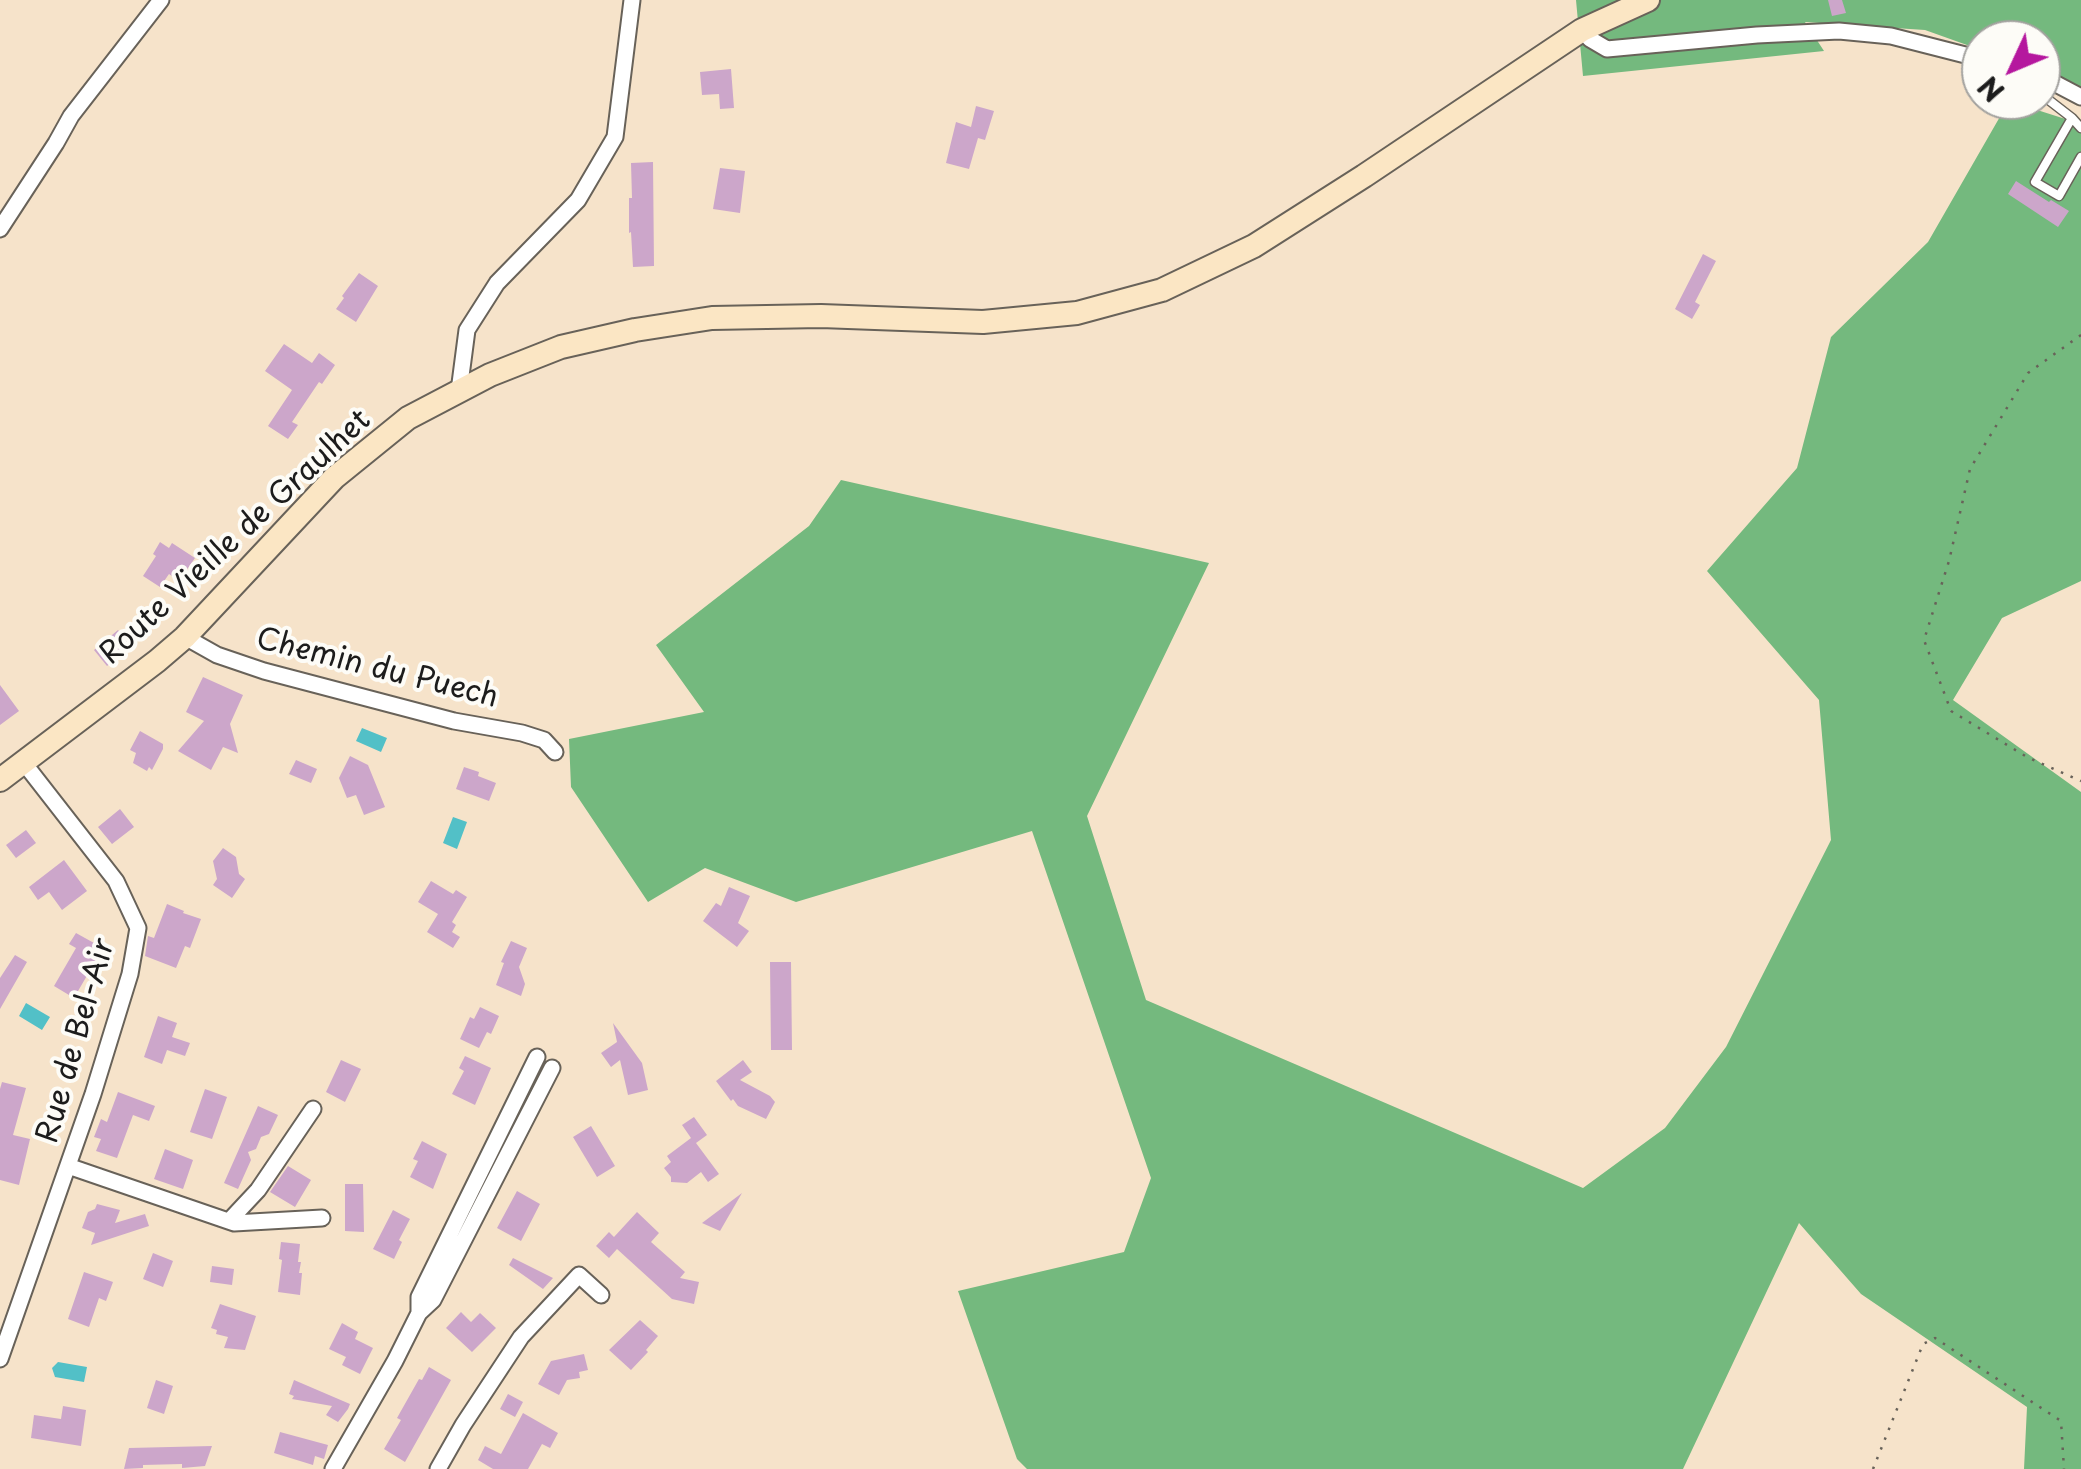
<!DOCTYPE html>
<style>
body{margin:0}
#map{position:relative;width:2081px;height:1469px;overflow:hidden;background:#f6e3ca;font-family:"Playpen Sans",sans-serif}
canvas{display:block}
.north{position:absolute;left:1961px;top:20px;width:100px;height:100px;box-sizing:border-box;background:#fdfcf7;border:2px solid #a3a29f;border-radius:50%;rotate:226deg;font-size:28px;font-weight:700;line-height:40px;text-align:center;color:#1c1c1c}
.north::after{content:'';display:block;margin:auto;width:35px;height:45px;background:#b5179e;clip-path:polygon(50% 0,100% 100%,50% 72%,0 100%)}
</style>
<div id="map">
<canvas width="2081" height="1469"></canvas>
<div class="north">N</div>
</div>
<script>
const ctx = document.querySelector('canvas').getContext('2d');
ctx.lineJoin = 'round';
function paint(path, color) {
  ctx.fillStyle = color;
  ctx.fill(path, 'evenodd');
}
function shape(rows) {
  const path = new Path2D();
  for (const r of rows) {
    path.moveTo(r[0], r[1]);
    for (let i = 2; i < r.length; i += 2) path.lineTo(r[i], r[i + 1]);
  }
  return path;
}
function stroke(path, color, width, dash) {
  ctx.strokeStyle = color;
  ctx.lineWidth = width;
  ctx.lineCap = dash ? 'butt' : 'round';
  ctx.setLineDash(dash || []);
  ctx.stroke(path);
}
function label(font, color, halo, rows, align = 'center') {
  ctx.font = font + ' "Playpen Sans",sans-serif';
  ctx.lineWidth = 8;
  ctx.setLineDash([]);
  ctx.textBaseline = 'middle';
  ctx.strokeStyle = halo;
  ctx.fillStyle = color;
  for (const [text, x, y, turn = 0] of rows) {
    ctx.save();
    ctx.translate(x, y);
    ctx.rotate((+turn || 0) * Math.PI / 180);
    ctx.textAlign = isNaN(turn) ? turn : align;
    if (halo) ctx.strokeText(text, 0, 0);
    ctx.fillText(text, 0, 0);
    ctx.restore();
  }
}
paint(shape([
 [1576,0,2081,0,2081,88,2041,73,2041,40,1981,40,1981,50,1925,30,1805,22,1824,51,1583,76],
 [2009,101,2081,124,2081,581,2002,618,1953,700,2081,792,2081,1469,2024,1469,2027,1407,1861,1294,1799,1223,1683,1469,1027,1469,1017,1459,958,1291,1124,1252,1151,1178,1032,831,796,902,705,868,648,902,571,787,569,739,704,712,656,645,809,526,841,480,1209,563,1087,816,1146,1000,1583,1188,1665,1128,1726,1047,1831,840,1819,700,1707,571,1797,468,1831,337,1928,242]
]), '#74b97e');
paint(shape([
 [362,728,387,738,381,752,356,741],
 [453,817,467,822,457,849,443,843],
 [26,1003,50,1017,42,1030,19,1016],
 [58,1362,87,1367,84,1382,55,1377,52,1368]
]), '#52c0c7');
paint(shape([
 [1828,0,1842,0,1846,13,1832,16],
 [731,69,734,108,720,109,719,94,702,95,700,72],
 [976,106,994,111,985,140,978,138,969,169,946,163,956,122,971,127],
 [653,162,654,266,633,267,631,232,629,233,629,198,632,198,631,163],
 [720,168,745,171,740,213,713,209],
 [2016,181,2049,202,2051,200,2069,211,2058,227,2008,194],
 [1703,254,1716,261,1695,302,1700,305,1692,319,1675,309],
 [359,273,378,286,356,322,336,309,344,298,342,296],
 [284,344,312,363,319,353,335,365,322,384,319,382,292,422,298,425,288,439,268,426,292,390,265,371],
 [160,542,169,548,172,543,195,558,179,581,169,574,160,587,143,576,156,556,153,554],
 [118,630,131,647,107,666,94,650],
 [203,677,243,695,230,724,238,753,223,747,211,770,178,751,204,721,186,712],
 [0,685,19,711,0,725],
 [140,731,163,744,163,749,152,770,149,767,147,771,133,763,136,753,130,750],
 [350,756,368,765,385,807,364,815,356,795,347,798,339,778],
 [296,760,317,769,311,783,289,774],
 [464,767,479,772,478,776,496,783,489,801,456,789],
 [120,809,134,827,112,844,98,827],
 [26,830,36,843,16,858,6,845],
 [223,848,236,857,239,874,245,879,232,898,213,885,217,879,213,861],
 [64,860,87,891,62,910,49,892,38,900,29,887],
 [431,881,453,894,456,890,467,897,452,922,456,925,452,932,460,937,453,948,427,932,438,914,418,902],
 [729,887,750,896,738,923,749,931,737,947,703,921,716,903,721,906],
 [167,904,184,911,183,913,201,919,190,948,185,946,176,968,145,956,148,936,154,938],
 [76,933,103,948,74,998,54,986,76,948,69,944],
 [511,941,527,948,519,967,525,984,521,996,496,985,504,963,501,962],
 [15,955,27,962,0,1009,0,978],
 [770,962,791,962,792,1050,771,1050],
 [480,1007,499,1016,491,1034,487,1032,479,1048,460,1039,470,1017,474,1019],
 [158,1016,177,1023,172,1037,190,1043,185,1056,167,1050,162,1064,144,1057],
 [613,1023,642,1063,648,1090,628,1095,620,1060,611,1067,601,1053,617,1042],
 [465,1056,491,1068,475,1105,452,1094,464,1071,459,1068],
 [341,1060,361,1069,345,1102,326,1092],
 [743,1060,752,1072,740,1080,770,1096,775,1102,766,1119,738,1106,733,1099,731,1101,716,1081],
 [2,1082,26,1088,13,1135,30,1139,19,1185,0,1180,0,1089],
 [205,1089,227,1097,212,1139,190,1132],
 [118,1092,155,1106,149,1121,133,1115,117,1158,96,1151,101,1139,94,1137,101,1119,107,1122],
 [258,1106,278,1115,269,1134,261,1137,256,1149,248,1152,251,1160,238,1189,224,1183],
 [694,1117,707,1135,696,1143,719,1174,708,1182,701,1172,687,1183,671,1182,671,1177,664,1168,671,1162,667,1156,691,1138,682,1125],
 [591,1126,615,1166,597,1177,573,1137],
 [422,1141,447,1154,433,1189,410,1177,418,1161,413,1159],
 [165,1149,193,1160,183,1189,154,1179],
 [288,1166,311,1180,295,1207,270,1192],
 [345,1184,363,1184,364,1232,345,1231],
 [517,1191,540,1204,521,1241,497,1228],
 [742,1193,720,1231,702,1223],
 [97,1204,120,1210,115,1223,145,1214,149,1226,91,1245,95,1233,82,1228,88,1212,95,1209],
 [393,1210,410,1219,399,1240,402,1242,394,1259,373,1249],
 [637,1212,659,1233,651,1242,685,1272,680,1278,699,1282,694,1304,672,1299,617,1249,609,1258,596,1246,609,1232,614,1237],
 [281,1242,300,1244,298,1262,301,1262,299,1273,302,1273,300,1295,278,1292,282,1260,279,1259],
 [153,1253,173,1261,163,1287,143,1279],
 [513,1258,553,1278,543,1289,509,1265],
 [212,1266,234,1269,232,1285,210,1282],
 [84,1272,113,1282,106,1301,99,1298,89,1327,68,1319],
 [220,1304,256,1316,245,1350,224,1348,228,1337,216,1334,217,1330,211,1328],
 [461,1312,471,1322,480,1313,496,1328,472,1352,446,1328],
 [640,1320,658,1336,646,1350,648,1352,631,1370,609,1350],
 [342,1323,358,1332,355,1339,373,1348,360,1374,342,1365,346,1357,329,1349],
 [584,1354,588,1370,579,1372,580,1378,567,1380,559,1395,538,1384,551,1361],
 [429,1367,451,1380,405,1462,384,1449,401,1420,397,1418,419,1379,422,1380],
 [156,1380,173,1386,164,1414,147,1408],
 [294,1380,350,1404,348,1409,338,1422,326,1415,332,1406,292,1399,294,1396,289,1394],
 [508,1394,523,1402,515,1417,500,1409],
 [63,1406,86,1410,81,1446,31,1438,34,1415,61,1419],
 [523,1413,558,1433,550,1448,542,1444,528,1469,493,1469,478,1460,485,1446,501,1454],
 [280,1432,328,1445,324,1459,315,1456,313,1465,274,1453],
 [212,1446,205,1466,182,1468,182,1464,143,1465,143,1468,124,1469,129,1448]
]), '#cca6ca');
const lane = shape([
 [2041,94,2072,118,2081,128],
 [2072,118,2035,182,2059,196,2081,157]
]);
const street = shape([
 [1582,30,1590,39,1607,49,1757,35,1839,31,1891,36,1981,59],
 [2041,76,2081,97],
 [0,229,56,143,71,116,161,0],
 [459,391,467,330,497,283,578,200,615,137,632,0],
 [185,637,217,655,264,671,454,721,522,733,544,740,555,752],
 [537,1057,419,1297,419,1313,433,1300,552,1068],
 [68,1166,234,1223,322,1218],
 [229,1221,258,1190,313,1109],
 [0,1359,93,1094,130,974,138,928,116,881,24,763],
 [333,1469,395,1361,419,1313],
 [438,1469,463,1425,521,1337,579,1275,601,1295]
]);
const secondary = shape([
 [0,780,157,661,185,637,334,478,408,418,490,375,561,347,635,330,712,318,821,316,983,322,1077,313,1162,290,1254,246,1364,176,1582,30,1648,0]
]);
stroke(lane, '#686259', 11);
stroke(street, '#686259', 19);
stroke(secondary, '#686259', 26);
stroke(shape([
 [2081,335,2028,373,1970,469,1949,561,1924,640,1951,711,2027,757,2081,781],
 [1873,1469,1923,1344,1935,1338,2061,1421,2064,1469]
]), '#686259', 2.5, [2.5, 8]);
stroke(lane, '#fff', 8);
stroke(street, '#fff', 15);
stroke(secondary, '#fbe6c4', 22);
label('30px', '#1c1c1c', '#fdfcf7', [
 ["Route Vieille de Graulhet",236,538,-43],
 ["Chemin du Puech",377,669,14],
 ["Rue de Bel-Air",77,1041,-74]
]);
</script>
